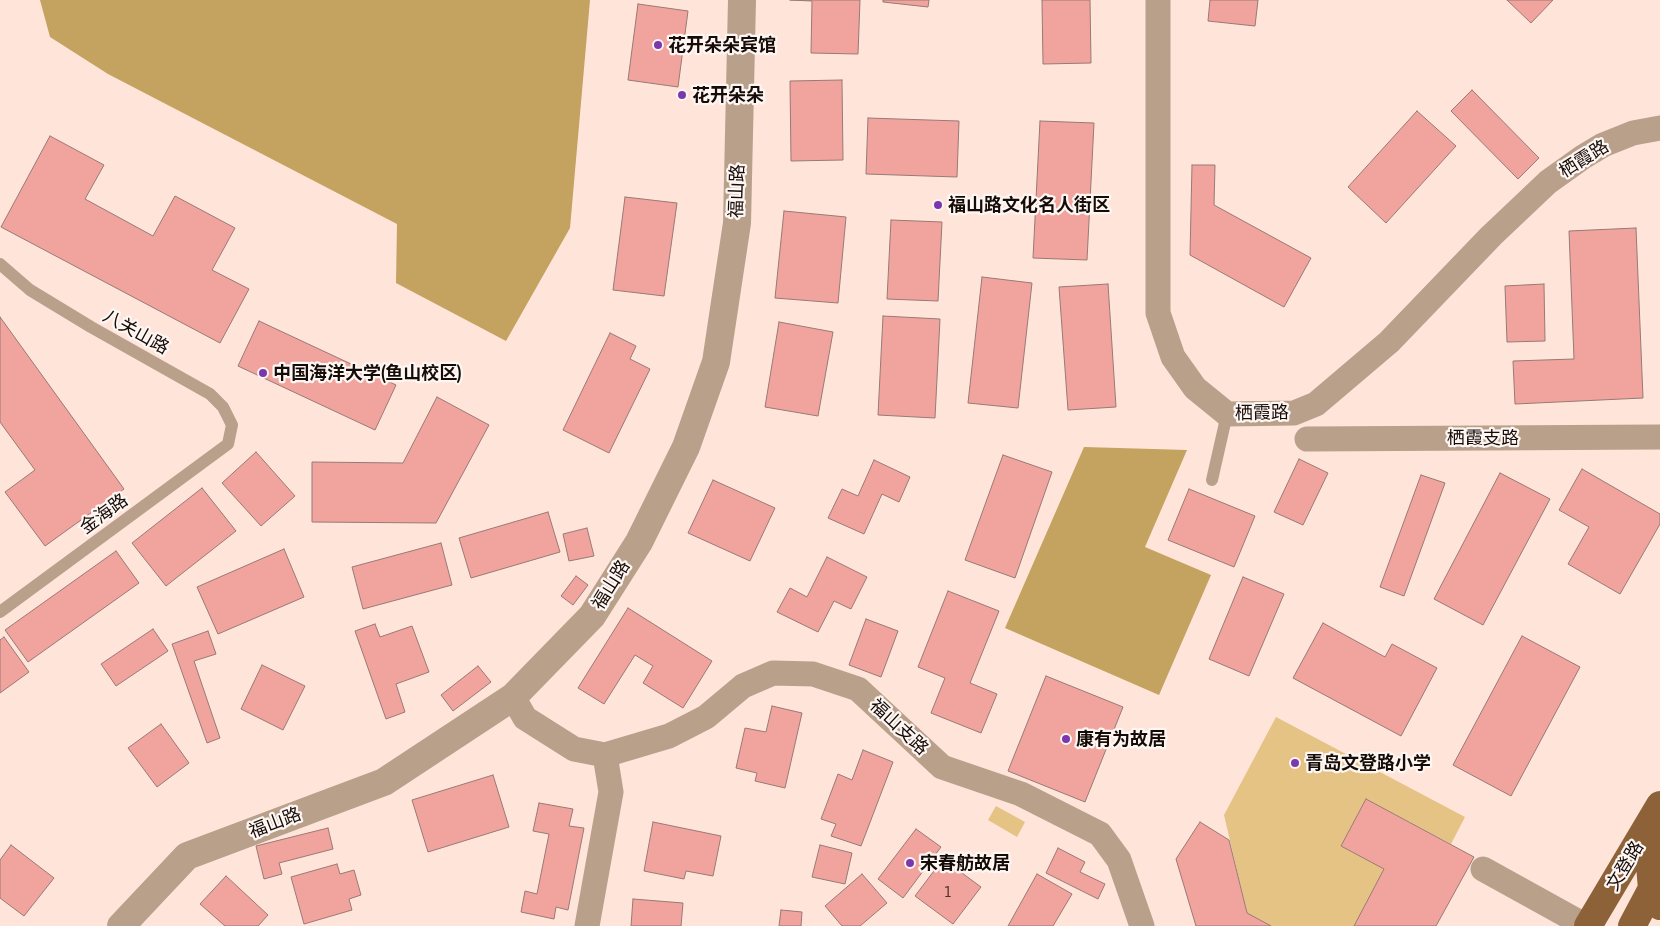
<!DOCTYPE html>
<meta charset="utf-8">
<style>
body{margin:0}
canvas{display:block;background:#fee4d9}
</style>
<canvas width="1660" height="926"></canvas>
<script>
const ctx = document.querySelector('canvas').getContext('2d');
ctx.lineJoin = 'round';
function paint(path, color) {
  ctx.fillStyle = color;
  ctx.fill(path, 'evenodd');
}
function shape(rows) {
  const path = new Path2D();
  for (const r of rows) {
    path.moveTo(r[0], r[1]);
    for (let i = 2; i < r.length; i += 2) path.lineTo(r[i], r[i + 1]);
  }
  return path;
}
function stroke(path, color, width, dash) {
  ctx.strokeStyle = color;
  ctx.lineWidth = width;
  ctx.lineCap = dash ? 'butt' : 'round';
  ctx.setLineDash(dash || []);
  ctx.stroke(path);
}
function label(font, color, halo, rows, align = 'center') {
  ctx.font = font + ' "Asap Condensed","Noto Sans SC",sans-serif';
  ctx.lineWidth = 4.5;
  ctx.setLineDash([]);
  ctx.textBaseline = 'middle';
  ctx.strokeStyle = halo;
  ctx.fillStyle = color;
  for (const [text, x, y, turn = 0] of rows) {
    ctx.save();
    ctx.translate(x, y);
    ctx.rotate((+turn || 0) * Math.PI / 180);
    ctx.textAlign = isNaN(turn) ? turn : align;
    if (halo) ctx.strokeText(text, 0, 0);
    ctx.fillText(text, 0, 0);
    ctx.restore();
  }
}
paint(shape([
 [1276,717,1465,817,1451,844,1366,799,1341,846,1384,869,1354,926,1271,926,1247,913,1224,815],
 [996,806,1025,822,1017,837,988,820]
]), '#e4c385');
paint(shape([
 [40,0,590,0,570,228,506,341,396,283,397,224,108,74,50,37],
 [1084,447,1187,450,1145,547,1211,575,1159,695,1005,628]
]), '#c4a260');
const building = shape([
 [790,0,860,0,858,54,811,53,812,1,790,0],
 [883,0,929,0,928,7,883,2,883,0],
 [1042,0,1090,0,1091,63,1043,64,1042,0],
 [1210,0,1258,0,1255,26,1208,21,1210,0],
 [1507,0,1553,0,1531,23,1507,0],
 [638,4,688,11,678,87,628,80,638,4],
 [842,80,843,160,791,161,790,81,842,80],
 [1472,90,1539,158,1518,179,1451,111,1472,90],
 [1417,111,1456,146,1386,223,1348,187,1417,111],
 [868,118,959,121,957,177,866,174,868,118],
 [1040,121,1094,123,1087,260,1033,258,1040,121],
 [50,136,104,165,85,199,153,236,175,196,235,228,212,270,249,289,220,343,1,227,50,136],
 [1192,165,1215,165,1214,205,1311,258,1284,307,1190,255,1192,165],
 [625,197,677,203,664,296,613,290,625,197],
 [784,211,846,217,838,303,775,298,784,211],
 [891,220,942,222,938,301,887,299,891,220],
 [1636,228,1643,398,1515,404,1513,361,1574,359,1569,231,1636,228],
 [982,277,1032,283,1018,408,968,403,982,277],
 [1108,284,1116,407,1068,410,1059,287,1108,284],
 [1544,284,1545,341,1507,342,1505,286,1544,284],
 [883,316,940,319,935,418,878,415,883,316],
 [0,317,124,489,45,546,5,492,35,470,0,422,0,317],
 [259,321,396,385,375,430,238,366,259,321],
 [779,322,833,332,818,416,765,407,779,322],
 [610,333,636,346,630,359,650,369,609,453,563,430,610,333],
 [437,397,489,425,436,523,312,522,312,462,403,463,437,397],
 [256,452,295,496,261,526,222,483,256,452],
 [1003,455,1052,472,1015,578,965,560,1003,455],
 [1299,459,1328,473,1303,525,1274,512,1299,459],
 [874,460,910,477,899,502,882,494,864,534,828,518,842,489,858,496,874,460],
 [1582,469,1660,514,1660,524,1620,594,1568,564,1589,527,1559,510,1582,469],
 [1500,473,1550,499,1483,625,1434,599,1500,473],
 [1421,475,1445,483,1404,596,1380,587,1421,475],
 [713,480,775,508,750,561,688,533,713,480],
 [202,488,236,531,166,586,132,543,202,488],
 [1189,489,1255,516,1234,567,1168,540,1189,489],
 [548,512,560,552,471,578,459,538,548,512],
 [587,528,594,556,569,561,563,534,587,528],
 [441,543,452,585,363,609,352,567,441,543],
 [284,549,304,597,218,634,197,587,284,549],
 [116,551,139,583,28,662,5,630,116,551],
 [827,557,867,577,851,609,834,601,818,632,777,612,790,588,807,597,827,557],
 [576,576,588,585,573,605,561,596,576,576],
 [1243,577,1284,594,1249,676,1209,659,1243,577],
 [948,591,999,611,970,683,997,694,981,733,931,713,945,678,918,667,948,591],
 [628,608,712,661,683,708,643,683,653,666,635,655,604,704,578,688,628,608],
 [866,619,898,631,881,677,849,665,866,619],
 [1323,623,1385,657,1392,644,1437,668,1401,736,1293,678,1323,623],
 [375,624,380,637,412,626,429,672,396,684,405,712,386,719,355,631,375,624],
 [153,629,168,651,116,686,101,664,153,629],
 [208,631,216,654,194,661,220,738,207,743,172,644,208,631],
 [1522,636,1580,667,1511,796,1453,765,1522,636],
 [4,637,29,672,0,693,0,640,4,637],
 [262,665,305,686,283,730,241,709,262,665],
 [478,666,491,682,453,711,441,695,478,666],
 [1046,676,1123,707,1085,802,1008,771,1046,676],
 [772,706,802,713,785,788,755,781,757,773,736,768,745,728,766,732,772,706],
 [161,724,189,763,157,787,128,748,161,724],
 [863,750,893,762,861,846,831,836,836,824,821,819,838,774,852,780,863,750],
 [493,775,509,827,428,852,412,800,493,775],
 [1366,799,1474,857,1436,926,1354,926,1384,869,1341,846,1366,799],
 [539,803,573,809,569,826,584,828,568,910,556,907,554,919,521,912,525,891,537,894,549,834,533,831,539,803],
 [653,822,721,836,713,876,686,871,684,879,644,871,653,822],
 [1200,822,1229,840,1247,913,1271,926,1196,926,1176,859,1200,822],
 [328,828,333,849,279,863,282,874,264,879,256,846,328,828],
 [916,829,941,847,903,898,878,879,916,829],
 [11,845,54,878,24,916,0,898,0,860,11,845],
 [820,845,852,853,845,884,812,877,820,845],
 [1058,848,1085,862,1080,872,1105,884,1098,899,1046,873,1058,848],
 [943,859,981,887,953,924,915,896,943,859],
 [337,864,340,874,354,870,361,895,349,899,352,910,304,924,291,877,337,864],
 [862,874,887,903,860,926,842,926,825,906,862,874],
 [1037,874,1072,894,1053,926,1008,926,1037,874],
 [226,876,268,915,258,926,225,926,200,904,226,876],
 [633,899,683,903,681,926,631,926,633,899],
 [781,910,802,912,801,926,779,926,781,910]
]);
paint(building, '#f1a49d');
stroke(building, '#997975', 1);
stroke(shape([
 [0,264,30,290,91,327,210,394,223,407,232,425,228,444,0,612],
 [1212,480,1227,414]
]), '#b9a08b', 12);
stroke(shape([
 [1158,0,1158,313,1173,357,1195,388,1227,414,1294,413,1316,404,1389,342,1491,236,1548,182,1583,157,1603,145,1633,133,1660,128],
 [1307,439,1660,437],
 [513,697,525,718,574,749,605,755,611,792,587,926],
 [605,755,669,736,706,717,743,686,773,673,813,674,858,689,942,767,1021,794,1100,834,1119,860,1142,926],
 [1483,869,1586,926]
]), '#b9a08b', 25);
stroke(shape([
 [121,926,187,856,384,782,513,697,592,616,639,542,686,447,716,362,737,223,742,0]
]), '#b9a08b', 28);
stroke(shape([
 [1647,829,1652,889,1660,906],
 [1588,926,1660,805],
 [1632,926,1658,877]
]), '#8d6239', 28);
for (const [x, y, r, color] of [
 [658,45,5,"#7a38ac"],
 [682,95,5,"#7a38ac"],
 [938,205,5,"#7a38ac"],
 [263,373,5,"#7a38ac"],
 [1066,739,5,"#7a38ac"],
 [1295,763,5,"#7a38ac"],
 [910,863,5,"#7a38ac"]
]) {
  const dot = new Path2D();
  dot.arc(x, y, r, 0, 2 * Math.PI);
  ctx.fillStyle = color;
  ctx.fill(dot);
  stroke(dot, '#fdf6f3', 2);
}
label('15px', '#4c312c', null, [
 ["1",948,892]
]);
label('bold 18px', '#150b07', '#fdf6f3', [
 ["花开朵朵宾馆",668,45],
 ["花开朵朵",692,95],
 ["福山路文化名人街区",948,205],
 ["中国海洋大学(鱼山校区)",273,373],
 ["康有为故居",1076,739],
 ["青岛文登路小学",1305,763],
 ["宋春舫故居",920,863]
], 'left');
label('18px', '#150b07', '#fdf6f3', [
 ["栖霞路",1584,159,-32],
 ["福山路",737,191,-88],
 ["八关山路",136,332,29],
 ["栖霞路",1262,413,-1],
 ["栖霞支路",1483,438],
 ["金海路",104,514,-36],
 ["福山路",611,585,-58],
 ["福山支路",899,727,43],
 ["福山路",275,823,-21],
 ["文登路",1625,866,-59]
]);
</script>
